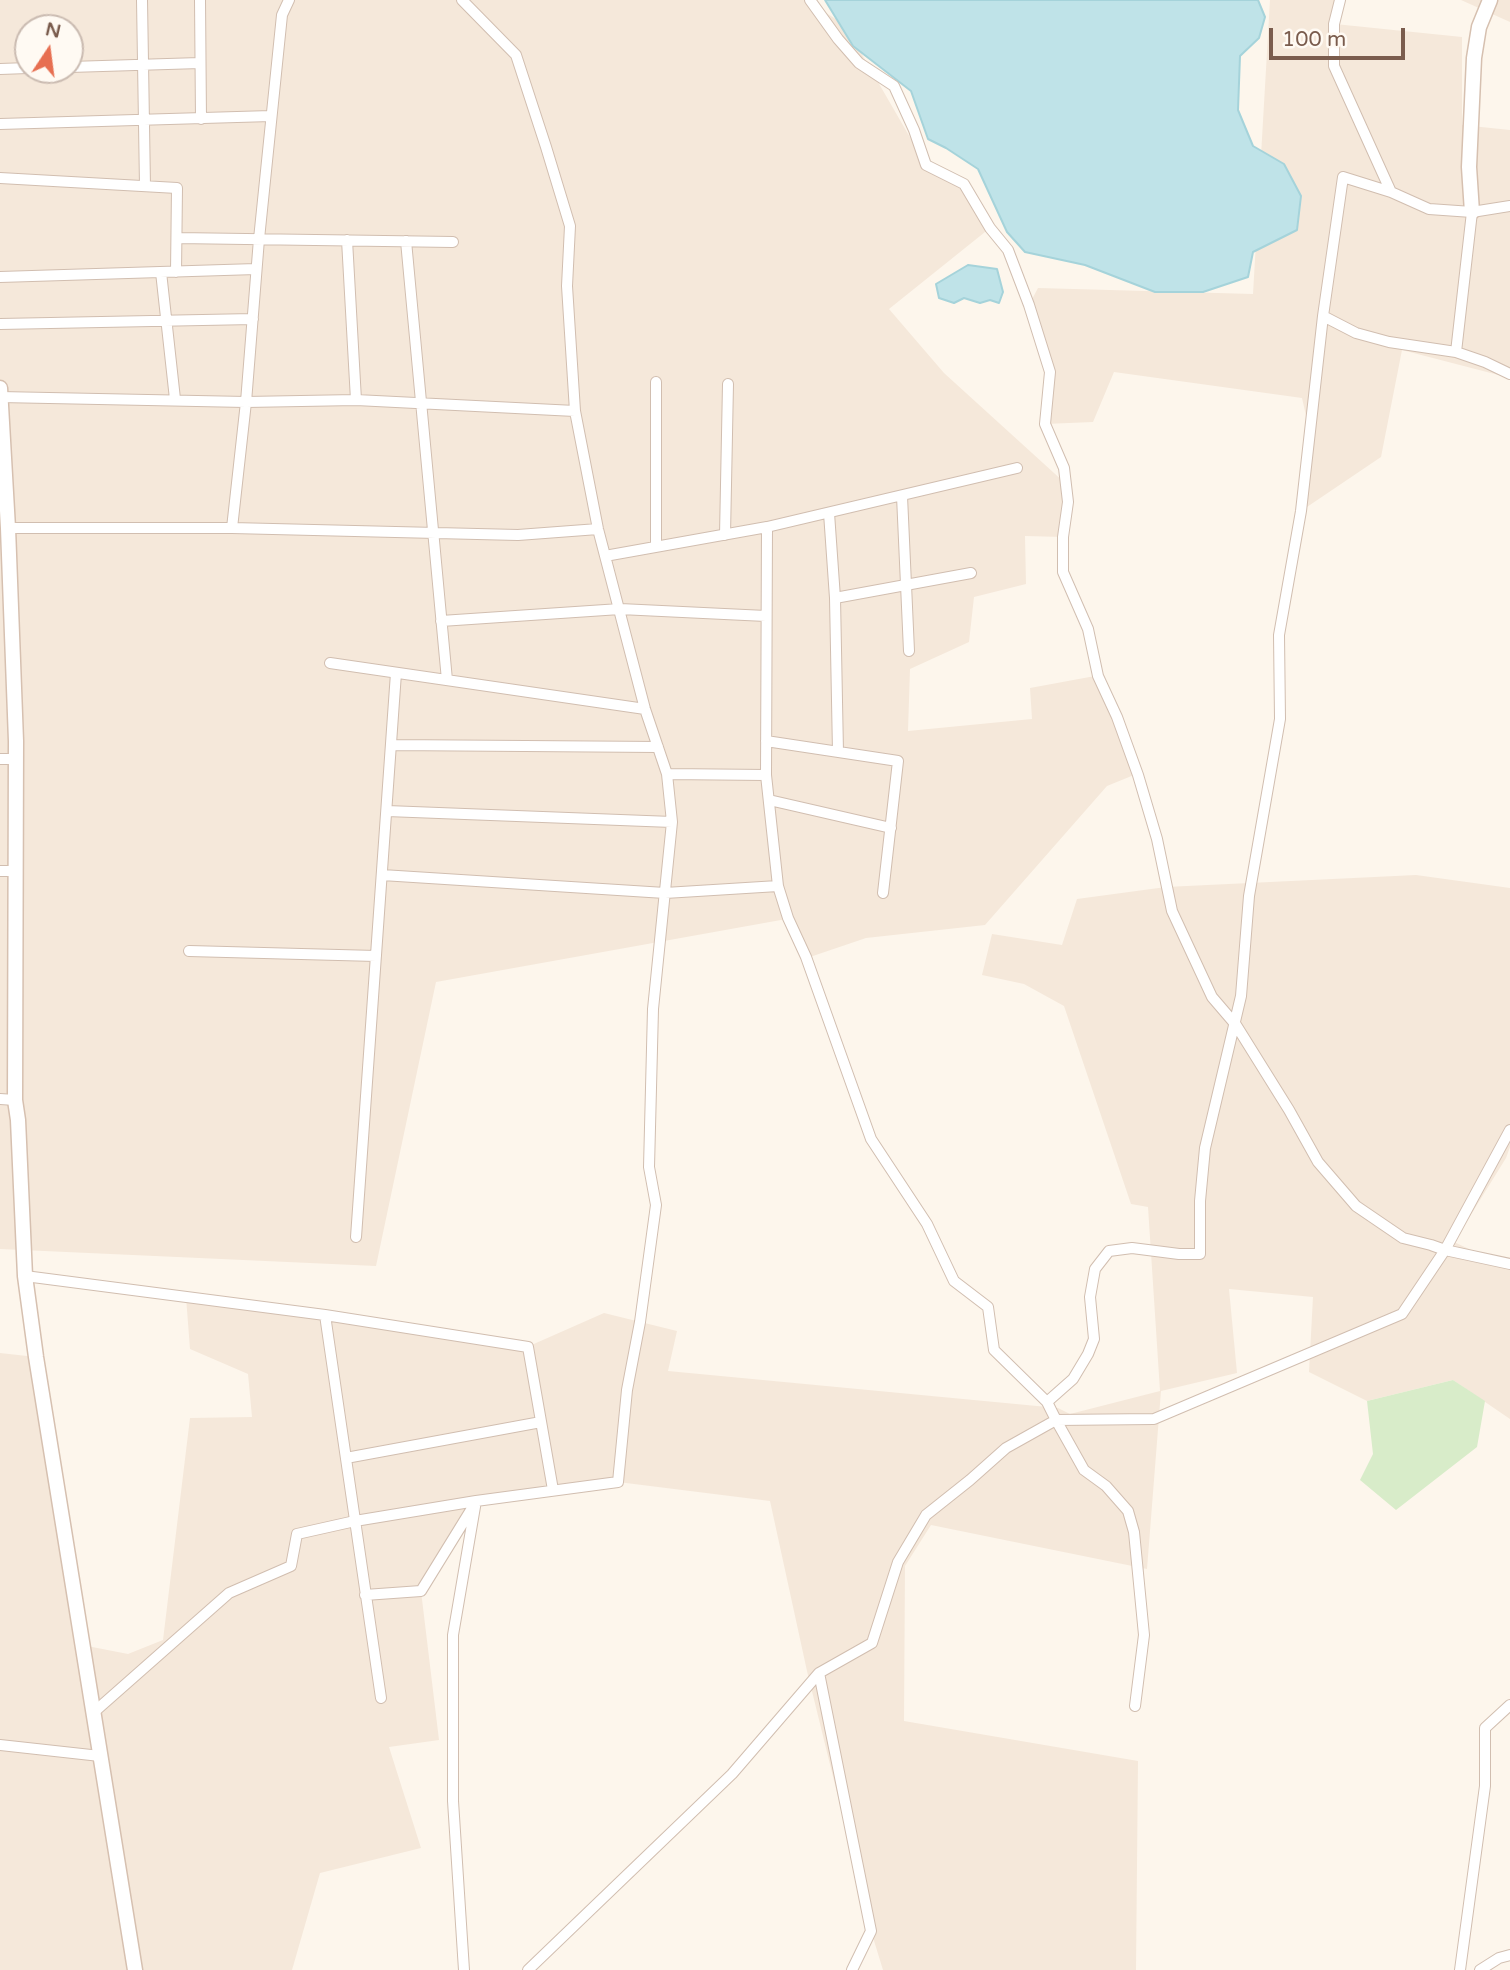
<!DOCTYPE html>
<style>
body{margin:0}
#map{position:relative;width:1510px;height:1970px;overflow:hidden;background:#fdf6ec;font-family:"Varela Round",sans-serif}
canvas{display:block}
.north{position:absolute;left:14px;top:14px;width:70px;height:70px;box-sizing:border-box;background:#fffaf3;border:2px solid #cabbb1;border-radius:50%;rotate:13deg;font-size:19px;font-weight:700;line-height:28px;text-align:center;color:#7a5c4d}
.north::after{content:'';display:block;margin:auto;width:24px;height:32px;background:#e76f51;clip-path:polygon(50% 0,100% 100%,50% 72%,0 100%)}
.scale{position:absolute;left:1269px;top:28px;width:136px;height:32px;box-sizing:border-box;border:4px solid #7a5c4d;border-top:0;padding-left:9px;font-size:21px;line-height:24px;white-space:nowrap;color:#7a5c4d;-webkit-text-stroke:5px #fffaf3;paint-order:stroke}
</style>
<div id="map">
<canvas width="1510" height="1970"></canvas>
<div class="north">N</div>
<div class="scale">100 m</div>
</div>
<script>
const ctx = document.querySelector('canvas').getContext('2d');
ctx.lineJoin = 'round';
function paint(path, color) {
  ctx.fillStyle = color;
  ctx.fill(path, 'evenodd');
}
function shape(rows) {
  const path = new Path2D();
  for (const r of rows) {
    path.moveTo(r[0], r[1]);
    for (let i = 2; i < r.length; i += 2) path.lineTo(r[i], r[i + 1]);
  }
  return path;
}
function stroke(path, color, width, dash) {
  ctx.strokeStyle = color;
  ctx.lineWidth = width;
  ctx.lineCap = dash ? 'butt' : 'round';
  ctx.setLineDash(dash || []);
  ctx.stroke(path);
}
paint(shape([
 [0,0,806,0,845,25,926,165,964,184,990,228,889,309,944,373,1065,483,1063,537,1025,536,1026,584,974,597,969,642,910,669,908,731,1032,719,1030,688,1095,676,1114,717,1134,775,1107,786,985,925,866,938,810,957,792,918,436,982,376,1266,0,1249],
 [28,28,70,28,70,70,28,70],
 [1270,0,1340,0,1335,24,1462,37,1462,125,1510,130,1510,378,1402,350,1381,457,1301,511,1310,433,1302,398,1114,372,1093,422,1045,424,1050,372,1029,305,1038,288,1253,294],
 [1461,0,1510,0,1510,22],
 [1416,875,1510,888,1510,1147,1506,1158,1454,1242,1510,1268,1510,1419,1453,1380,1367,1401,1309,1372,1313,1297,1229,1289,1237,1373,1161,1391,1147,1569,931,1525,905,1566,904,1721,1138,1761,1136,1970,883,1970,871,1931,807,1671,770,1501,618,1482,476,1501,421,1591,439,1740,389,1747,421,1848,320,1873,292,1970,0,1970,0,1353,36,1357,82,1645,128,1654,163,1640,190,1418,252,1417,248,1374,190,1349,186,1297,527,1347,604,1313,677,1331,668,1371,1058,1408,1070,1414,1160,1391,1148,1207,1131,1204,1064,1006,1024,984,982,975,992,934,1062,945,1077,899,1166,887]
]), '#f5e8da');
paint(shape([
 [1453,1380,1485,1401,1477,1447,1396,1510,1360,1480,1373,1454,1367,1401]
]), '#d8ecc9');
const water = shape([
 [825,0,1258,0,1265,17,1259,38,1240,56,1238,110,1253,146,1284,164,1301,196,1297,230,1253,252,1248,277,1203,292,1155,292,1085,265,1025,252,1007,232,978,169,946,148,928,139,911,91,853,46,825,0],
 [968,265,997,269,1003,292,999,303,990,300,980,303,964,298,954,303,939,298,936,284,968,265]
]);
paint(water, '#bfe3e8');
stroke(water, '#a5d3da', 2);
const street = shape([
 [142,0,145,186],
 [200,0,201,119],
 [810,0,838,39,859,63,894,86,914,130,926,165,964,184,990,228,1008,250,1029,305,1050,372,1045,424,1064,468,1068,502,1063,537,1063,572,1088,629,1098,676,1117,717,1138,775,1157,839,1172,911,1212,997,1236,1025,1289,1110,1318,1162,1356,1206,1403,1238,1431,1245,1445,1250,1510,1264],
 [1340,0,1334,24,1334,66,1391,192],
 [70,67,200,63],
 [0,69,28,68],
 [0,124,271,116],
 [0,178,177,188,176,272],
 [177,238,453,242],
 [347,240,356,400],
 [406,241,447,680],
 [161,272,175,399],
 [0,277,256,269],
 [1323,316,1356,333,1389,342,1456,352,1485,362,1510,374],
 [0,324,253,319],
 [1456,352,1472,212],
 [656,382,656,547],
 [0,397,246,402,356,400,575,411],
 [902,496,909,651],
 [829,513,835,598,838,752],
 [767,527,766,775,778,886,788,918,806,957,871,1139,927,1224,954,1281,988,1307,994,1350,1047,1402,1056,1420,1154,1419,1402,1314,1445,1250,1510,1130],
 [8,528,232,528,518,535,598,529],
 [232,528,246,402,259,239,282,15,289,0],
 [725,535,728,384],
 [605,556,767,527,1017,468],
 [835,598,971,573],
 [441,621,620,609,766,616],
 [330,663,645,709],
 [766,741,898,761,883,893],
 [391,745,658,747],
 [0,759,16,759],
 [667,774,766,775],
 [769,800,891,828],
 [387,811,672,822],
 [0,871,15,871],
 [382,875,665,893,778,886],
 [189,951,376,956],
 [0,1099,15,1100],
 [356,1237,396,673],
 [25,1276,325,1315,528,1347,553,1490],
 [325,1315,381,1698],
 [1047,1402,1073,1379,1088,1354,1094,1339,1090,1297,1095,1269,1109,1251,1132,1248,1179,1254,1200,1254,1200,1201,1205,1148,1241,996,1249,896,1280,719,1279,635,1301,511,1323,316,1343,177,1391,192,1429,209,1472,212,1510,206],
 [346,1458,541,1422],
 [365,1595,421,1591,474,1505],
 [93,1713,229,1593,291,1566,297,1534,355,1521,476,1501,618,1482,627,1390,640,1322,656,1205,649,1167,653,1009,672,822,667,774,645,709,598,529,575,411,567,286,570,226,546,147,516,55,462,0],
 [0,1745,100,1756],
 [464,1970,453,1801,453,1635,476,1501],
 [528,1970,732,1774,819,1673],
 [852,1970,871,1931,819,1673,872,1643,898,1562,926,1515,970,1480,1006,1448,1056,1420,1084,1470,1106,1486,1128,1511,1134,1532,1144,1635,1135,1706],
 [1460,1970,1485,1786,1485,1728,1510,1705],
 [1480,1970,1499,1958,1510,1955]
]);
const secondary = shape([
 [1472,212,1469,167,1474,58,1479,27,1490,0],
 [0,388,8,528,16,741,15,1100,18,1120,25,1276,36,1357,135,1970]
]);
stroke(street, '#d1beb0', 12);
stroke(secondary, '#d6c0b0', 17);
stroke(street, '#fff', 10);
stroke(secondary, '#fff', 14);
</script>
